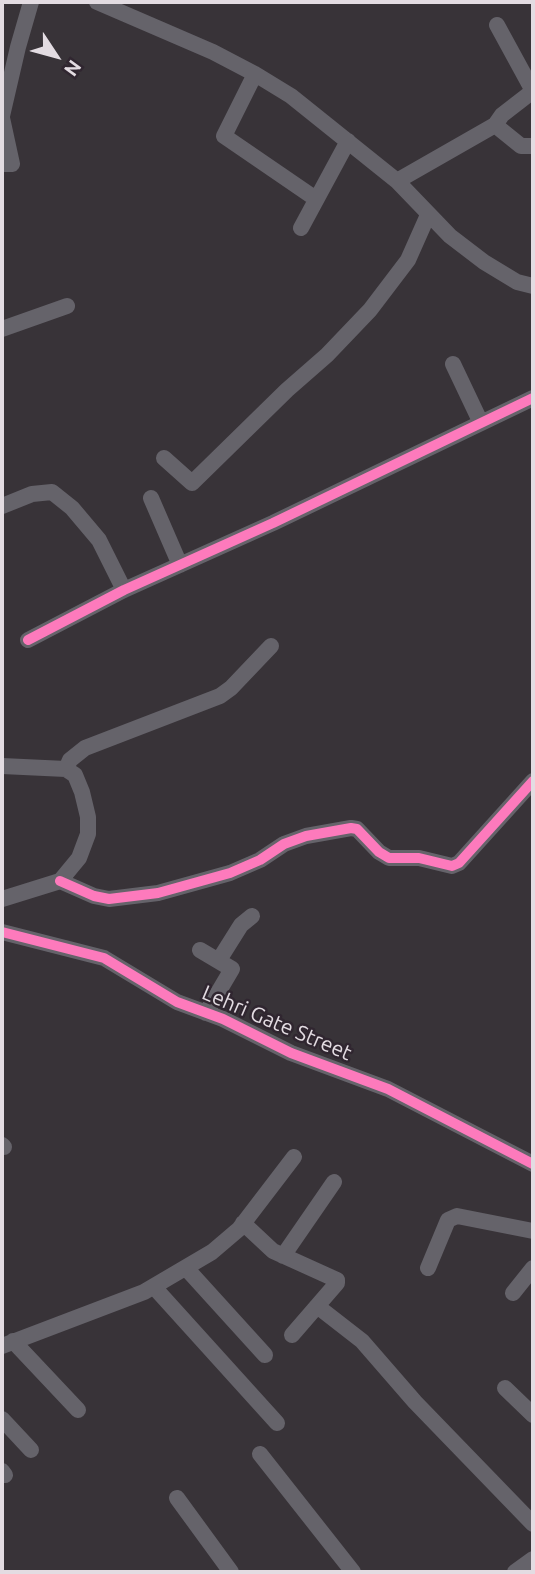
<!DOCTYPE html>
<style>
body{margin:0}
#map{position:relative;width:535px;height:1574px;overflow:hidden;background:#383338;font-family:Ubuntu,sans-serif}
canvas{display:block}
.frame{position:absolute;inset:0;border:4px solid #e3dce2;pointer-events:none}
.north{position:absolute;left:21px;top:21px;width:70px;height:70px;-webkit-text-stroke:5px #302630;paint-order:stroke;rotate:126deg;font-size:19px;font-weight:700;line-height:28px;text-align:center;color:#e3dce2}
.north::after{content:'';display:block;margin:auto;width:24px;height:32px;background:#e3dce2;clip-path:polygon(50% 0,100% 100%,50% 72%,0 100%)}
</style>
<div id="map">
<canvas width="535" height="1574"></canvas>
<div class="frame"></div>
<div class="north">N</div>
</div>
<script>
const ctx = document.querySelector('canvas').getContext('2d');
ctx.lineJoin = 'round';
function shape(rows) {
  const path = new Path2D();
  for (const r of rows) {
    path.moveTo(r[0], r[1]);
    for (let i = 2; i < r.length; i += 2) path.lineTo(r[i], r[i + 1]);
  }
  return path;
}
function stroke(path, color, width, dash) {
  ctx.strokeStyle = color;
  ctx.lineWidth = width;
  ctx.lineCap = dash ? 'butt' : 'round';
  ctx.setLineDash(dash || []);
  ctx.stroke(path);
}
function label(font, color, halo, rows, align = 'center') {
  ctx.font = font + ' Ubuntu,sans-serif';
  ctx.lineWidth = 5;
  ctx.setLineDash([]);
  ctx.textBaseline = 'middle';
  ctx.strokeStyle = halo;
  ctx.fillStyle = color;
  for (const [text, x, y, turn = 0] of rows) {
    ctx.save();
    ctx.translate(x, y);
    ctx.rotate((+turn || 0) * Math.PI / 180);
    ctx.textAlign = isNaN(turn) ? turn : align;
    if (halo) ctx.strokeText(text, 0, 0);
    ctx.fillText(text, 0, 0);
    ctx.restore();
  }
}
stroke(shape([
 [97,2,213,52,255,74,291,96,397,181,450,236,484,262,517,282,533,286],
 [255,74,224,136,316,199],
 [2,116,18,47,31,2],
 [2,118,12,164,2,164],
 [495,125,502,115,533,91,497,25],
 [397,181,495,125,521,146,533,146],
 [301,228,348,141],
 [2,329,67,306],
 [453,364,481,423],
 [164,458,192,483,287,390,327,355,370,310,408,260,428,215],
 [151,498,180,565],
 [2,506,32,494,52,492,72,508,99,540,124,590],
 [28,640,124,590,273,523,533,398],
 [2,766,66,769,75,775,82,792,88,817,88,834,79,858,60,881,2,899],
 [66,769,70,760,85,748,220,696,231,688,271,646],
 [60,881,94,896,109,899,158,893,230,873,260,860,284,844,306,836,351,828,357,829,379,852,389,858,419,858,452,866,459,863,533,781],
 [2,932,104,958,177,1002,223,1019,291,1053,388,1089,533,1164],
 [200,950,232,969,206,1013],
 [219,960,241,925,252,916],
 [2,1145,4,1147],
 [243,1223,273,1251,337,1280,337,1283,292,1335],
 [283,1256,334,1182],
 [186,1268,265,1355],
 [428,1268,448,1220,457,1216,533,1231],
 [154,1287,277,1423],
 [513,1293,533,1268],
 [317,1306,362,1341,415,1402,533,1524],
 [13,1341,78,1410],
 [2,1346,144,1292,212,1252,239,1229,294,1157],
 [505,1388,533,1415],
 [2,1419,31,1450],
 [260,1454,353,1572],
 [2,1471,5,1475],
 [177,1498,231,1572],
 [515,1572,533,1559]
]), '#65636a', 16);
stroke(shape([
 [28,640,124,590,273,523,533,398],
 [60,881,94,896,109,899,158,893,230,873,260,860,284,844,306,836,351,828,357,829,379,852,389,858,419,858,452,866,459,863,533,781],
 [2,932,104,958,177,1002,223,1019,291,1053,388,1089,533,1164]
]), '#fd7abc', 10);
label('21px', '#e3dce2', '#302630', [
 ["Lehri Gate Street",277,1023,23]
]);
</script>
